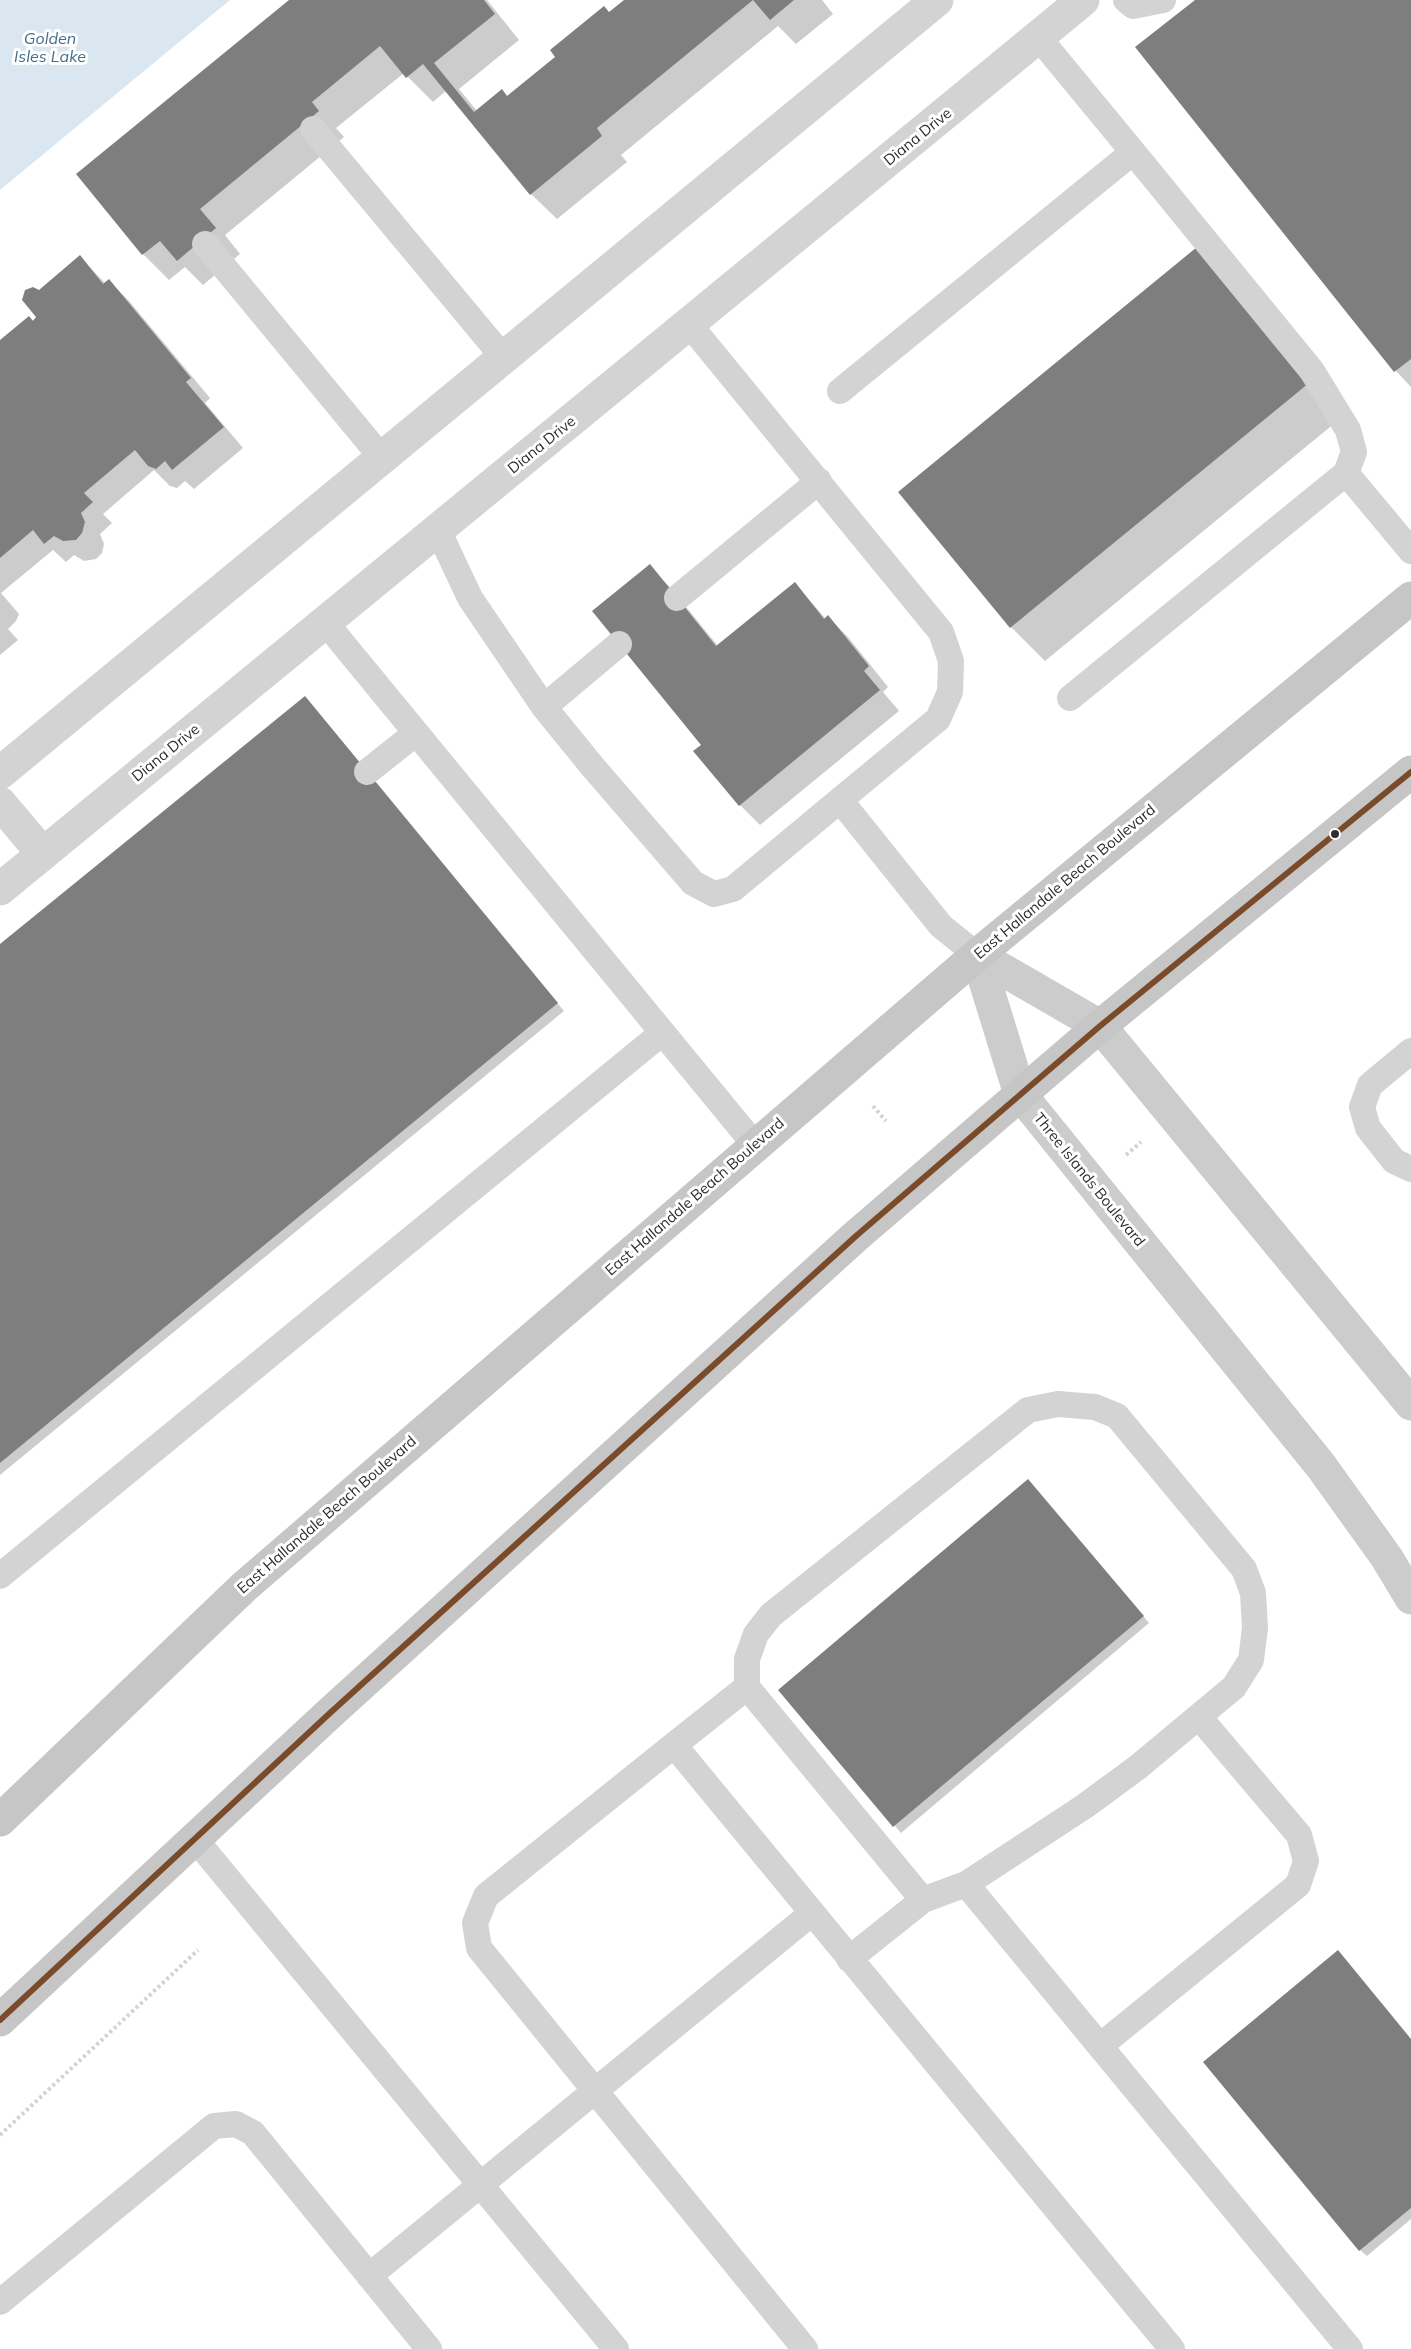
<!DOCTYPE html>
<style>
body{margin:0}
canvas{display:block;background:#fff}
</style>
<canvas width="1411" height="2349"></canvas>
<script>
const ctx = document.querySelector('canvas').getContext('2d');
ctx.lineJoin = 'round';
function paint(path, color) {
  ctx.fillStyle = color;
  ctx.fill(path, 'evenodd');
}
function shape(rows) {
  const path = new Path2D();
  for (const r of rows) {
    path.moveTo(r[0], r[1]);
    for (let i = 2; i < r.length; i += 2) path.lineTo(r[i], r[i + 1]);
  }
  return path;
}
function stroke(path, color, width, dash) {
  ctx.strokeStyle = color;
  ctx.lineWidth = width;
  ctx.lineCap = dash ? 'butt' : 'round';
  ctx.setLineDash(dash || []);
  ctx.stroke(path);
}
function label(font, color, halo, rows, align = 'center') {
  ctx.font = font + ' Mulish,sans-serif';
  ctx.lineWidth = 6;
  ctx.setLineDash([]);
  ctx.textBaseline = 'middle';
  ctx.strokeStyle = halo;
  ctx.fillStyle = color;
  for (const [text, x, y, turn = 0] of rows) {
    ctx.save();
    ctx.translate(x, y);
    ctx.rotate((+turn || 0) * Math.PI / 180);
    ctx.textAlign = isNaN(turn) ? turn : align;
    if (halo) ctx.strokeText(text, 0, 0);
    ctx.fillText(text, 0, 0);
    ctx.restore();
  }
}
paint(shape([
 [0,0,230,0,0,190]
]), '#dae7f0');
paint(shape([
 [292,0,487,0,519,40,459,89,477,111,502,91,508,97,626,0,822,0,833,14,796,44,778,26,621,155,627,162,557,219,531,194,447,90,433,102,404,73,336,128,344,137,225,235,240,254,203,285,185,267,169,280,143,254,78,174],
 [1197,0,1411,0,1411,387,1396,371,1138,47],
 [1197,249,1341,418,1045,661,1011,627,900,492],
 [80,257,106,284,109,281,129,301,210,398,205,403,243,448,194,489,185,481,177,488,170,486,154,470,103,514,112,523,100,534,104,544,102,553,96,559,84,561,74,555,66,562,53,550,1,593,19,614,16,621,8,629,18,640,0,655,0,342,38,317,39,292],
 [649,566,669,586,718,646,795,584,826,619,828,617,848,637,888,687,883,692,899,711,760,825,740,805,703,745],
 [311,704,564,1011,0,1475,0,946],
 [1034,1487,1149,1623,901,1833,780,1690],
 [1411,2040,1411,2219,1367,2256,1360,2250]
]), '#0003');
paint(shape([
 [289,0,484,0,495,14,434,63,474,112,502,89,507,96,555,57,550,50,604,6,609,12,624,0,794,0,770,20,753,0,597,128,602,136,530,195,423,64,406,78,380,46,312,102,319,111,200,209,216,228,177,261,160,241,142,255,76,174],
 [1195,0,1411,0,1411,359,1394,372,1135,47],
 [1197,247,1309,383,1010,628,898,492],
 [80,255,103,284,109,279,191,378,186,382,224,427,172,470,165,461,156,469,148,466,135,450,84,493,93,502,81,513,85,522,82,533,76,540,63,541,54,536,44,544,33,530,0,558,0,340,29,316,33,321,36,317,22,300,25,290,33,287,39,290],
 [650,564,716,646,795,582,824,619,828,615,869,666,864,671,880,690,739,806,693,751,701,745,592,611],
 [305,696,558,1003,0,1463,0,944],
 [1028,1479,1144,1616,893,1827,778,1690],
 [1338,1950,1411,2039,1411,2208,1359,2251,1203,2062]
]), '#7e7e7e');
stroke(shape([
 [873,1106,886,1121],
 [1126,1155,1141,1142],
 [0,2135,198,1950]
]), '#d3d3d3', 4, [3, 3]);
stroke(shape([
 [1126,0,1133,6,1163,0],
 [313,129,503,357],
 [205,244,382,458],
 [689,324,941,632,951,661,950,692,938,719,840,800,941,926,977,955],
 [840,391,1133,152,1039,38],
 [1346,473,1411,551],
 [438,530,470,598,544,707,592,766,693,883,714,894,733,889,840,800],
 [677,598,819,481],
 [325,622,755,1145],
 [1070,698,1346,473,1354,452,1348,430,1312,371,1133,152],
 [544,707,619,644],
 [367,772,416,733],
 [1411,1051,1370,1085,1362,1107,1368,1128,1394,1161,1411,1169],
 [0,1576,662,1033],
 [747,1687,923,1900,849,1959],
 [674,1745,747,1687,747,1659,756,1634,771,1615,1028,1410,1058,1404,1095,1407,1117,1416,1244,1569,1253,1593,1255,1628,1251,1660,1234,1687,1138,1767,1085,1806,966,1884],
 [195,1839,616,2349],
 [923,1900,966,1884,1350,2349],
 [1100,2046,1298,1885,1306,1861,1299,1835,1199,1717],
 [369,2276,812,1913],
 [0,2302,214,2126,236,2124,253,2133,429,2349],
 [805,2349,479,1948,475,1923,486,1896,674,1745,1172,2349]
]), '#d3d3d3', 26);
stroke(shape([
 [0,773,937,0],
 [0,803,43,854],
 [0,889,1083,0]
]), '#d3d3d3', 33);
stroke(shape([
 [977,955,1020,1094,1321,1466,1387,1558,1411,1598],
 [977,955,1100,1026,1411,1404]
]), '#ccc', 33);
stroke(shape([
 [0,1820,245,1586,977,955,1411,598],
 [0,2020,330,1713,856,1236,1100,1026,1411,772]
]), '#c6c6c6', 33);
stroke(shape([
 [0,2020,330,1713,856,1236,1100,1026,1411,772]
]), '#7a4b2a', 6);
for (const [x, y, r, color] of [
 [1335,834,5,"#2e2e2e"]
]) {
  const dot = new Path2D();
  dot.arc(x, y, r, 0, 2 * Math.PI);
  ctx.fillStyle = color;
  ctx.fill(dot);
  stroke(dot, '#fff', 2);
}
label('15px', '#2e2e2e', '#fff', [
 ["Diana Drive",918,137,-39],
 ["Diana Drive",542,445,-39],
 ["Diana Drive",166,753,-39],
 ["East Hallandale Beach Boulevard",1065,882,-40],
 ["Three Islands Boulevard",1089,1180,51],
 ["East Hallandale Beach Boulevard",695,1197,-41],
 ["East Hallandale Beach Boulevard",327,1515,-41]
]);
label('italic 16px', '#426e8a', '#fff', [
 ["Golden",50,39],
 ["Isles Lake",50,57]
]);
</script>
